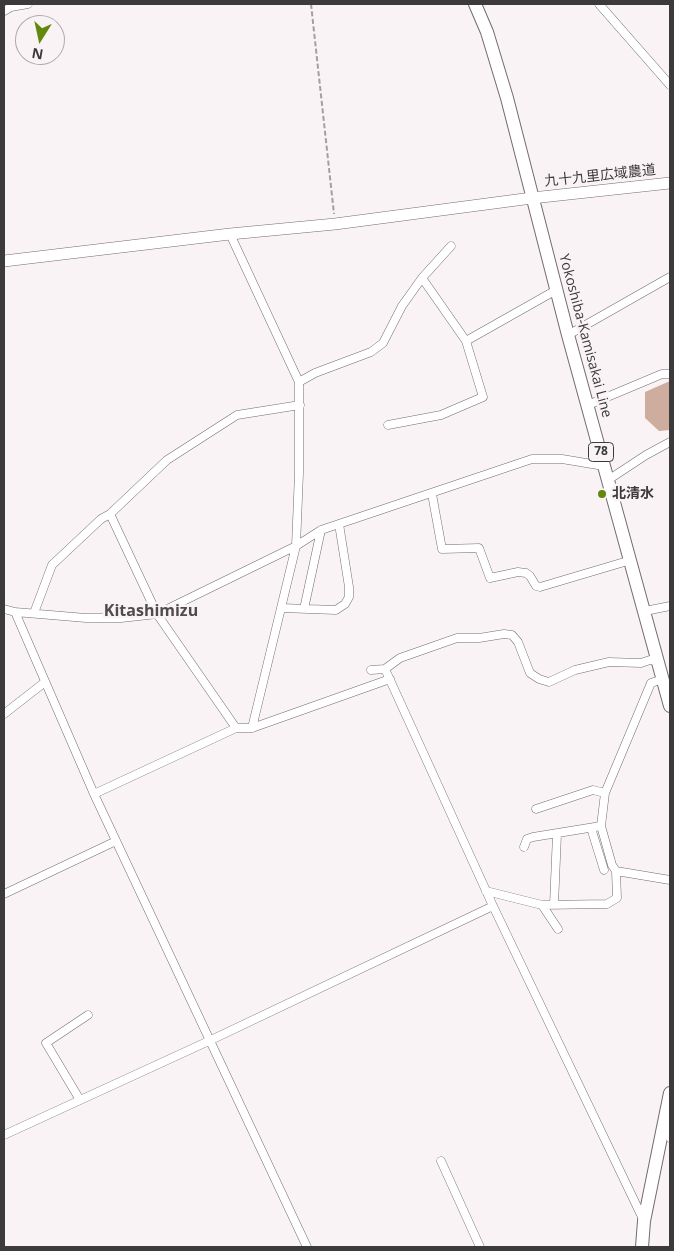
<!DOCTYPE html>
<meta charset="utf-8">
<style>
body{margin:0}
#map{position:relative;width:674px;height:1251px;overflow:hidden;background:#f9f3f6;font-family:"Open Sans",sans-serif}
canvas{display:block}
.frame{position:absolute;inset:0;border:5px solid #3c3a3b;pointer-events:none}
.north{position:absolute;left:15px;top:15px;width:50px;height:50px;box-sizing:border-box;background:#f9f3f6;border:1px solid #ada9ab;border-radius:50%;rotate:190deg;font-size:14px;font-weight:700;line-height:20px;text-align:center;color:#3c3a3b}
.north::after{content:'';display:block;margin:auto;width:18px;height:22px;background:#62880e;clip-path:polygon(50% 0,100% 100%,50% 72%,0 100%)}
</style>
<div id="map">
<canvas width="674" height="1251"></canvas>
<div class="frame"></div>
<div class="north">N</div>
</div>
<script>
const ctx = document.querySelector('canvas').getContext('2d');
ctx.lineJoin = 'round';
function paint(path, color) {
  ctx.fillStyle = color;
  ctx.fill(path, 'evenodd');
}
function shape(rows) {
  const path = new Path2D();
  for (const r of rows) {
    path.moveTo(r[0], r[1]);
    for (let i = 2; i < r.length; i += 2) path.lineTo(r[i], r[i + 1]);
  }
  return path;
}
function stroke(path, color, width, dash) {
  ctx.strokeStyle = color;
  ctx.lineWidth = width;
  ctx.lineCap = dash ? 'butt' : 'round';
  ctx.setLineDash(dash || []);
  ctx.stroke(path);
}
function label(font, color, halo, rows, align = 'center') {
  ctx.font = font + ' "Open Sans","Noto Sans JP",sans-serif';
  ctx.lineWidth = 5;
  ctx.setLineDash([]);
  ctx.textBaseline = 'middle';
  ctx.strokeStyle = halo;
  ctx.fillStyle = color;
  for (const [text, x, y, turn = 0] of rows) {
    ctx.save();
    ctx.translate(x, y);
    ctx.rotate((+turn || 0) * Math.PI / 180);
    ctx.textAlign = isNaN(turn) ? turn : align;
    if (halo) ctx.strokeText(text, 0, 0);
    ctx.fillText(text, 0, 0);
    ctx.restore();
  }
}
paint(shape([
 [670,381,670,430,659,431,645,418,645,392]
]), '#cfad9e');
const street = shape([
 [599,4,670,85],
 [4,11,11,7,28,4],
 [230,234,299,382,299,473,296,546,252,728],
 [568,335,670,277],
 [466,341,558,289],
 [299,382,315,373,371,352,383,343,402,306,422,278,451,246],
 [588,405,662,374,670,374],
 [388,425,441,415,483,397,466,341,422,278],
 [608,480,646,455,670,442],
 [432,494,442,549,479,548,490,578,518,572,526,573,530,576,536,586,540,587,631,560],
 [110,514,157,614,236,728],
 [281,608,336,610,345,604,349,597,349,587,339,524],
 [4,609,15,612,86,618,121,618,157,614,296,546,321,530,532,459,562,459,604,466],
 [304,609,321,530],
 [645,611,670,606],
 [15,612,94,794,307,1247],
 [34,613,52,565,101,519,110,514,167,460,237,415,300,405],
 [385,669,493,906,643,1219],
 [371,670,385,669,400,658,457,638,479,638,504,634,512,635,518,642,530,673,539,679,549,682,575,670,609,662,641,663,650,660,658,661],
 [4,714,45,682],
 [94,794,236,728,252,728,390,679],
 [536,809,593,790,605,793],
 [591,828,604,870],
 [524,847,527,839,533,837,601,826],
 [616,871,670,880],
 [486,891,542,905,607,904,617,898,616,871,612,865,601,826,605,793,651,683,663,679],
 [4,894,116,841],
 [542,905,558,929],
 [554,905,557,834],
 [80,1100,46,1043,88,1015],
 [665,1126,670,1138],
 [4,1135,211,1040,493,906],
 [441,1161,480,1247]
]);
const secondary = shape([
 [4,261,230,234,335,224,532,198,670,183]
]);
const primary = shape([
 [475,4,487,32,507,98,568,335,670,706],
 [642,1247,644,1221,670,1093]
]);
stroke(street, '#726c6e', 9);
stroke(secondary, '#726c6e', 12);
stroke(primary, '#726c6e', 14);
stroke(shape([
 [311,4,334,214]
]), '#a39fa1', 2, [5, 2.5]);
stroke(street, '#fff', 8);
stroke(secondary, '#fff', 11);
stroke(primary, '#fff', 12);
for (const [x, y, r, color] of [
 [602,494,5,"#62880e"]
]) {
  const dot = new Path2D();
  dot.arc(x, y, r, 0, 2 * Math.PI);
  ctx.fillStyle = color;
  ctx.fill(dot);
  stroke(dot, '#f9f3f6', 2);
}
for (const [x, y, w] of [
 [601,452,25]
]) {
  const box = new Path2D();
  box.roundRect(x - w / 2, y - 9.5, w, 19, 4);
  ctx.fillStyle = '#f9f3f6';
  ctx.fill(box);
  stroke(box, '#3c3a3b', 1);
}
label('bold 12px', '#3c3a3b', null, [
 ["78",601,452]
]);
label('14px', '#3c3a3b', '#f9f3f6', [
 ["九十九里広域農道",600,176,-6],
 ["Yokoshiba-Kamisakai Line",585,336,75]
]);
label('bold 14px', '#3c3a3b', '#f9f3f6', [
 ["北清水",612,494]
], 'left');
label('bold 16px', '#504b4d', '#f9f3f6', [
 ["Kitashimizu",151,611]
]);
</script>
